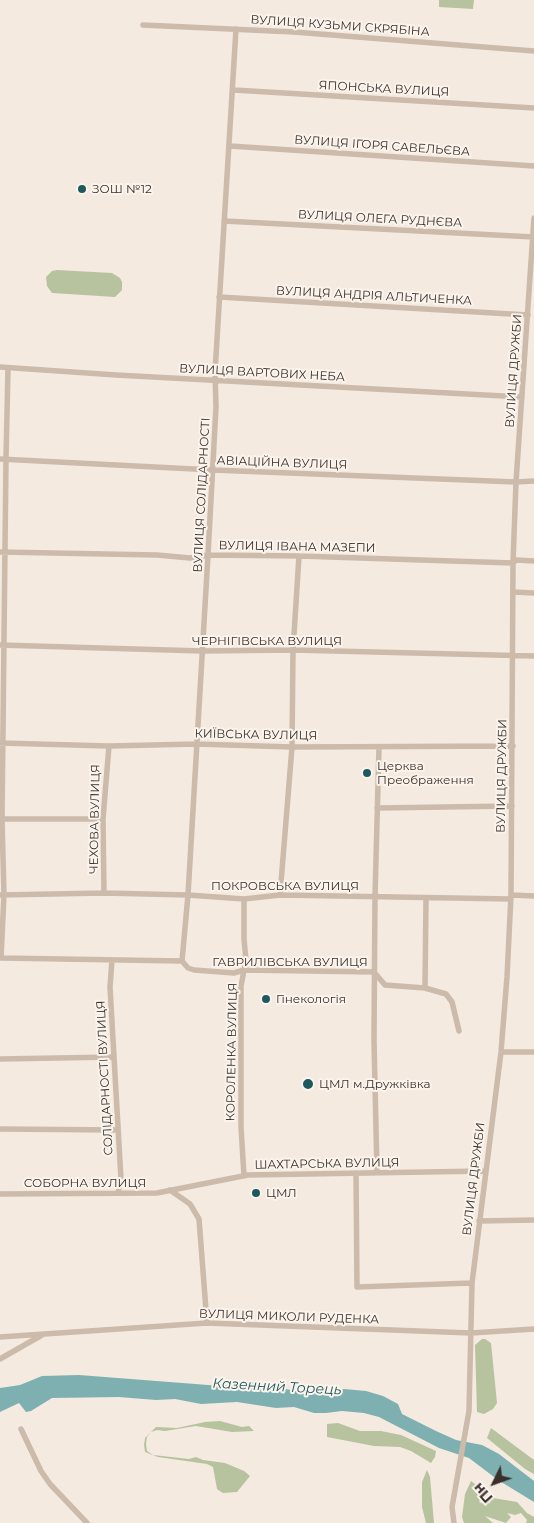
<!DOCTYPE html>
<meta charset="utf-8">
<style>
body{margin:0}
#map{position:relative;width:534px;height:1523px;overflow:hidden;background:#f4eae0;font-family:Montserrat,sans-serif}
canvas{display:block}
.north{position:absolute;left:469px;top:1458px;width:50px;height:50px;-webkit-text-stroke:4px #fbf4ed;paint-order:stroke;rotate:228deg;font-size:14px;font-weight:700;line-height:20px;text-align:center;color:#3a2f2a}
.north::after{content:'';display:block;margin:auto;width:18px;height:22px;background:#3a2f2a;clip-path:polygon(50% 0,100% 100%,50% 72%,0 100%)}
</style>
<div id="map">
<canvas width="534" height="1523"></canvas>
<div class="north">Пн</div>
</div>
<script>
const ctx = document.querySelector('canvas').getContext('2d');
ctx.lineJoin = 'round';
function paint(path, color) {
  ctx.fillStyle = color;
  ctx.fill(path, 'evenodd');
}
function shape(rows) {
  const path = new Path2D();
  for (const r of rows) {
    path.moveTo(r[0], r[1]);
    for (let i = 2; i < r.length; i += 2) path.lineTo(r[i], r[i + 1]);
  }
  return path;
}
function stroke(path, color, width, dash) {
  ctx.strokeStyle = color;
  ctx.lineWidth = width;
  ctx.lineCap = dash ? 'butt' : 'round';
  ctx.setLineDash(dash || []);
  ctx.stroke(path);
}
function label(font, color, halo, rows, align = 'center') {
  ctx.font = font + ' Montserrat,sans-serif';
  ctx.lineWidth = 4;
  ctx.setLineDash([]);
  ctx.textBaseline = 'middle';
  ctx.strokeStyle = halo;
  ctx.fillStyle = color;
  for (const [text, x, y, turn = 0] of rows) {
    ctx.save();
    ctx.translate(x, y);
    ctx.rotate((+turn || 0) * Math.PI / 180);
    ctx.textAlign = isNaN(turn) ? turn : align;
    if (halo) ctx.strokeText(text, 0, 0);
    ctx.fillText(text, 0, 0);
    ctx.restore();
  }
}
paint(shape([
 [439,0,474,0,473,9,439,7],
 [57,270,112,273,120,278,122,282,122,290,115,297,52,293,47,286,46,277,52,271],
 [482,1339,485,1339,491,1343,497,1403,493,1409,484,1414,477,1412,475,1345],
 [220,1421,242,1427,249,1426,254,1431,232,1432,196,1426,165,1431,157,1430,151,1432,147,1437,146,1444,147,1451,153,1455,189,1459,196,1457,203,1460,225,1463,244,1471,250,1476,237,1492,223,1493,217,1489,213,1467,207,1464,158,1457,145,1452,144,1445,145,1438,156,1427,177,1428,205,1422],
 [338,1423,360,1431,381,1431,401,1435,436,1451,435,1457,431,1463,411,1451,400,1447,374,1446,327,1437,327,1424],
 [491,1428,534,1460,534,1474,525,1469,487,1438],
 [427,1470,430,1477,434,1523,426,1523,422,1507,422,1482],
 [471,1481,493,1498,517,1502,527,1513,534,1517,534,1523,526,1523,527,1520,521,1513,515,1515,507,1513,511,1517,506,1523,485,1516,493,1523,464,1523,462,1517,465,1494]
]), '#b7c39f');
paint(shape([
 [79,1375,221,1386,250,1382,306,1393,333,1392,344,1389,366,1391,383,1396,398,1404,402,1414,436,1431,456,1440,482,1445,499,1454,534,1481,534,1502,498,1480,469,1458,439,1448,379,1417,364,1413,342,1411,326,1413,314,1413,294,1407,276,1408,237,1402,201,1404,175,1399,156,1400,119,1397,52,1398,31,1411,26,1412,19,1403,0,1412,0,1388,20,1385,42,1376]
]), '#7eb0b1');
stroke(shape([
 [143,25,294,32,534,51],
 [234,90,534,108],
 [230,146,534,166],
 [224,221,534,237],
 [219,297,528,315],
 [0,367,116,375,522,397],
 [0,459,213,470,516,482,534,481],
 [0,552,157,555,190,558,208,555,299,556,513,563,516,560,534,561],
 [513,592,534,593],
 [0,645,202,651,293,650,534,656],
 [0,743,109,746,196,744,292,747,513,746],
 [377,808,512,806],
 [0,819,103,819],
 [104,893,103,819,109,746],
 [0,895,104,893,188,895,244,899,280,895,510,899],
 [280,895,292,747,293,650,299,556],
 [511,895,534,896],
 [0,958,182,961,188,968,194,970,234,973,244,970,374,972,385,985,425,988,446,994,452,1002,459,1031],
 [1,958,4,895,2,819,6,459,8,368],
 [112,960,110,987,121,1179,118,1193],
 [182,961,188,895,208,555,216,407,215,372,236,29],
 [425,988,426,898],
 [501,1052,534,1052],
 [0,1059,114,1057],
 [0,1129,118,1130],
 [356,1173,357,1287,472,1283],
 [377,1173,374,1040,375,897,379,747],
 [244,1176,241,1127,241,986,246,960,244,939,244,899],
 [170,1190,190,1204,199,1219,207,1323],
 [0,1194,157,1193,248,1175,485,1171],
 [479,1221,534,1220],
 [0,1337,207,1323,471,1333,534,1329],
 [0,1359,42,1335],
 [21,1429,41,1471,50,1484,87,1523],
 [454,1523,452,1507,469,1411,472,1283,501,1052,507,977,511,895,513,563,516,482,534,218]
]), '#ccbaab', 5.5);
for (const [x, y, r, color] of [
 [82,189,5,"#1e595d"],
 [367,773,5,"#1e595d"],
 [266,999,5,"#1e595d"],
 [308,1084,6,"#1e595d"],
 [256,1193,5,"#1e595d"]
]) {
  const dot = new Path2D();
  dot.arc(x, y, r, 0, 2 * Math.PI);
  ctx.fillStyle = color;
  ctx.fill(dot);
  stroke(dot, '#fbf4ed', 2);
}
label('12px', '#3a2f2a', '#fbf4ed', [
 ["ВУЛИЦЯ КУЗЬМИ СКРЯБІНА",340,26,4],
 ["ЯПОНСЬКА ВУЛИЦЯ",384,89,3],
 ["ВУЛИЦЯ ІГОРЯ САВЕЛЬЄВА",382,146,4],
 ["ВУЛИЦЯ ОЛЕГА РУДНЄВА",380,219,3],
 ["ВУЛИЦЯ АНДРІЯ АЛЬТИЧЕНКА",374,296,3],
 ["ВУЛИЦЯ ДРУЖБИ",514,371,-86],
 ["ВУЛИЦЯ ВАРТОВИХ НЕБА",262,373,3],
 ["АВІАЦІЙНА ВУЛИЦЯ",282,463,2],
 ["ВУЛИЦЯ СОЛІДАРНОСТІ",202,495,-87],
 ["ВУЛИЦЯ ІВАНА МАЗЕПИ",297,547,1],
 ["ЧЕРНІГІВСЬКА ВУЛИЦЯ",267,641],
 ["КИЇВСЬКА ВУЛИЦЯ",256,735,1],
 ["ВУЛИЦЯ ДРУЖБИ",502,776,-89],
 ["ЧЕХОВА ВУЛИЦЯ",95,819,-89],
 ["ПОКРОВСЬКА ВУЛИЦЯ",285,886],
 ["ГАВРИЛІВСЬКА ВУЛИЦЯ",290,962],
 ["КОРОЛЕНКА ВУЛИЦЯ",232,1052,-89],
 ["СОЛІДАРНОСТІ ВУЛИЦЯ",105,1078,-93],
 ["ШАХТАРСЬКА ВУЛИЦЯ",327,1164,-1],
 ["ВУЛИЦЯ ДРУЖБИ",474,1179,-83],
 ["СОБОРНА ВУЛИЦЯ",85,1183],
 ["ВУЛИЦЯ МИКОЛИ РУДЕНКА",289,1317,2]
]);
label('12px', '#3a2f2a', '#fbf4ed', [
 ["ЗОШ №12",92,189],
 ["Церква",377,766],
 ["Преображення",377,780],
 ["Гінекологія",276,999],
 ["ЦМЛ м.Дружківка",319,1084],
 ["ЦМЛ",266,1193]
], 'left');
label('italic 14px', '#1e595d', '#fbf4ed', [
 ["Казенний Торець",277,1387,3]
]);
</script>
